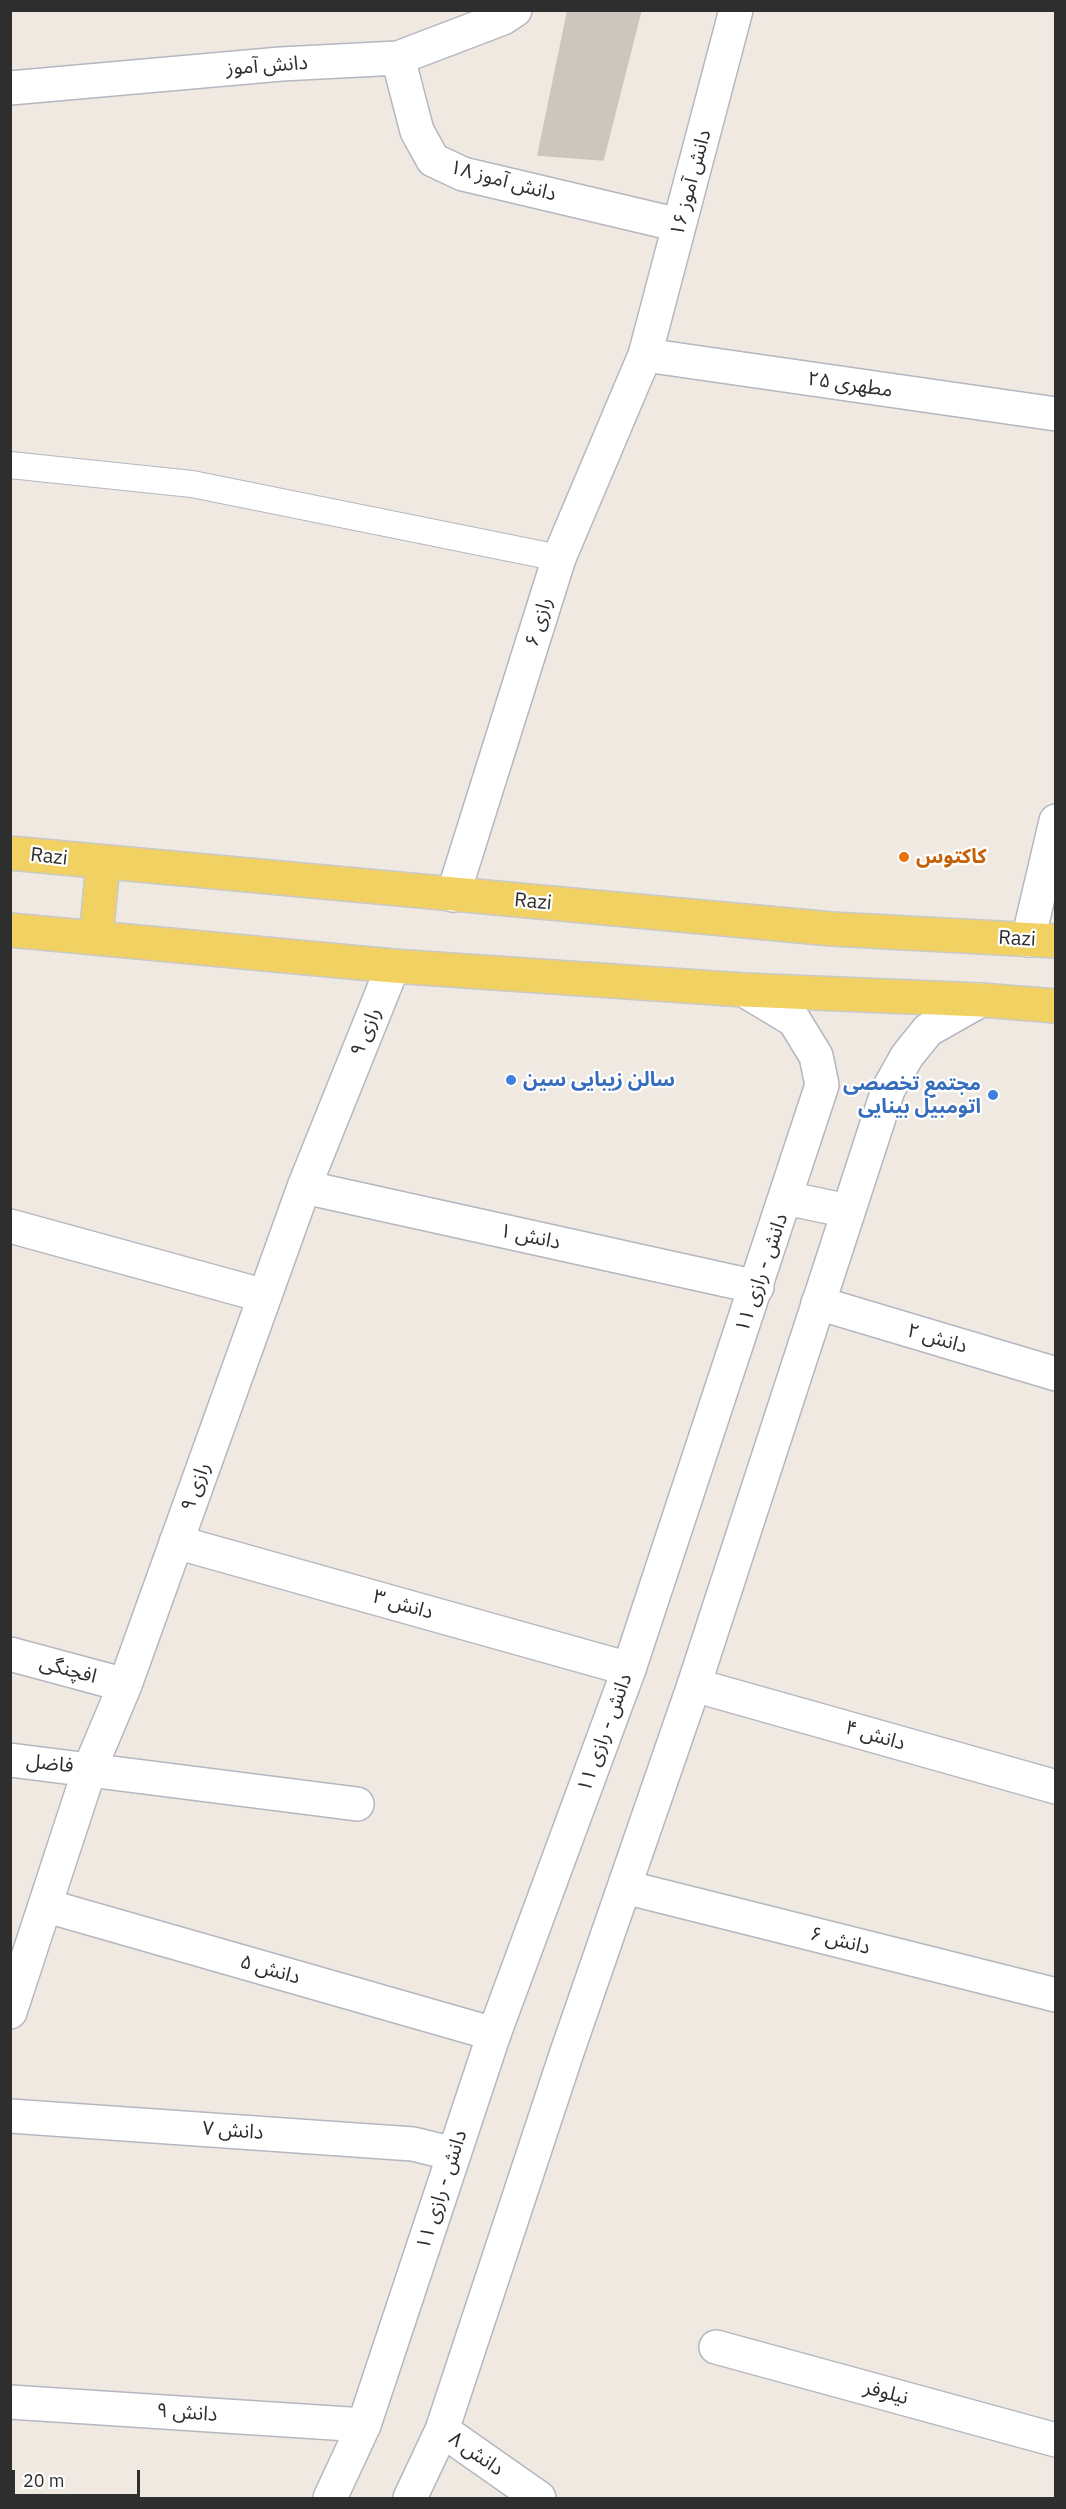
<!DOCTYPE html>
<meta charset="utf-8">
<style>
body{margin:0}
#map{position:relative;width:1066px;height:2509px;overflow:hidden;background:#efe9e1;font-family:"IBM Plex Sans",sans-serif}
canvas{display:block}
.frame{position:absolute;inset:0;border:12px solid #2e2e2e;pointer-events:none}
.scale{position:absolute;left:12px;top:2470px;width:128px;height:27px;box-sizing:border-box;border:3px solid #2e2e2e;border-top:0;padding-left:8px;font-size:18px;line-height:21px;white-space:nowrap;color:#2e2e2e;-webkit-text-stroke:4px #fff;paint-order:stroke}
</style>
<div id="map">
<canvas width="1066" height="2509"></canvas>
<div class="frame"></div>
<div class="scale">20 m</div>
</div>
<script>
const ctx = document.querySelector('canvas').getContext('2d');
ctx.lineJoin = 'round';
function paint(path, color) {
  ctx.fillStyle = color;
  ctx.fill(path, 'evenodd');
}
function shape(rows) {
  const path = new Path2D();
  for (const r of rows) {
    path.moveTo(r[0], r[1]);
    for (let i = 2; i < r.length; i += 2) path.lineTo(r[i], r[i + 1]);
  }
  return path;
}
function stroke(path, color, width, dash) {
  ctx.strokeStyle = color;
  ctx.lineWidth = width;
  ctx.lineCap = dash ? 'butt' : 'round';
  ctx.setLineDash(dash || []);
  ctx.stroke(path);
}
function label(font, color, halo, rows, align = 'center') {
  ctx.font = font + ' "IBM Plex Sans","Noto Sans Arabic",sans-serif';
  ctx.lineWidth = 4.5;
  ctx.setLineDash([]);
  ctx.textBaseline = 'middle';
  ctx.strokeStyle = halo;
  ctx.fillStyle = color;
  for (const [text, x, y, turn = 0] of rows) {
    ctx.save();
    ctx.translate(x, y);
    ctx.rotate((+turn || 0) * Math.PI / 180);
    ctx.textAlign = isNaN(turn) ? turn : align;
    if (halo) ctx.strokeText(text, 0, 0);
    ctx.fillText(text, 0, 0);
    ctx.restore();
  }
}
const building = shape([
 [568,10,641,10,603,160,538,155,568,10]
]);
paint(building, '#cbc7bf');
stroke(building, '#cbc5ba', 1.5);
const service = shape([
 [10,465,192,484,559,558]
]);
const minor = shape([
 [398,58,417,131,433,160,463,174,679,225],
 [10,88,281,64,398,58,503,18,515,10],
 [645,355,1056,414],
 [453,895,559,558,645,355,736,10],
 [1028,940,1056,821],
 [304,1187,757,1287],
 [10,1226,265,1296],
 [818,1303,1056,1374],
 [176,1542,629,1669],
 [10,1654,125,1685],
 [694,1685,1056,1787],
 [10,1760,357,1804],
 [625,1887,1056,1995],
 [47,1906,494,2034],
 [10,2012,90,1768,125,1685,304,1187,393,966],
 [10,2116,413,2144,454,2154],
 [716,2347,1056,2440],
 [10,2402,364,2425]
]);
const tertiary = shape([
 [786,1198,848,1211],
 [442,2430,539,2498],
 [330,2498,364,2425,494,2034,629,1669,822,1085,816,1056,794,1020,744,990],
 [410,2498,442,2430,566,2055,694,1685,888,1090,907,1056,928,1030,981,1000]
]);
const primary = shape([
 [10,853,832,929,1056,941],
 [10,930,393,966,744,990,981,1000,1056,1006],
 [96,938,103,863]
]);
stroke(service, '#b4b7c1', 28);
stroke(minor, '#b4b7c1', 36);
stroke(tertiary, '#b4b7c1', 36);
stroke(primary, '#c9c9c9', 36);
stroke(service, '#fff', 26);
stroke(minor, '#fff', 33);
stroke(tertiary, '#fff', 33);
stroke(primary, '#f2d163', 33);
for (const [x, y, r, color] of [
 [904,857,6,"#e8710a"],
 [511,1080,6,"#3f7fe0"],
 [993,1095,6,"#3f7fe0"]
]) {
  const dot = new Path2D();
  dot.arc(x, y, r, 0, 2 * Math.PI);
  ctx.fillStyle = color;
  ctx.fill(dot);
  stroke(dot, '#fff', 2);
}
label('20px', '#2e2e2e', '#fff', [
 ["دانش آموز",267,66,-4],
 ["دانش آموز ۱۸",503,181,15],
 ["دانش آموز ۱۶",691,183,-75],
 ["مطهری ۲۵",850,385,8],
 ["رازی ۶",539,622,-73],
 ["Razi",49,857,6],
 ["Razi",533,902,5],
 ["Razi",1017,939,3],
 ["رازی ۹",366,1032,-68],
 ["دانش ۱",530,1237,12],
 ["دانش - رازی ۱۱",762,1273,-71],
 ["دانش ۲",937,1339,16],
 ["رازی ۹",196,1487,-70],
 ["دانش ۳",403,1605,16],
 ["افچنگی",68,1670,15],
 ["دانش - رازی ۱۱",605,1733,-70],
 ["دانش ۴",875,1736,16],
 ["فاضل",50,1764,6],
 ["دانش ۶",840,1941,14],
 ["دانش ۵",270,1970,16],
 ["دانش ۷",233,2131,4],
 ["دانش - رازی ۱۱",442,2190,-72],
 ["نیلوفر",886,2393,15],
 ["دانش ۹",187,2413,4],
 ["دانش ۸",476,2454,35]
]);
label('bold 20px', '#c56008', '#fff', [
 ["کاکتوس",916,857]
], 'left');
label('bold 20px', '#366cbe', '#fff', [
 ["سالن زیبایی سین",523,1080],
 ["مجتمع تخصصی",981,1084,"right"],
 ["اتومبیل بینایی",981,1107,"right"]
], 'left');
</script>
